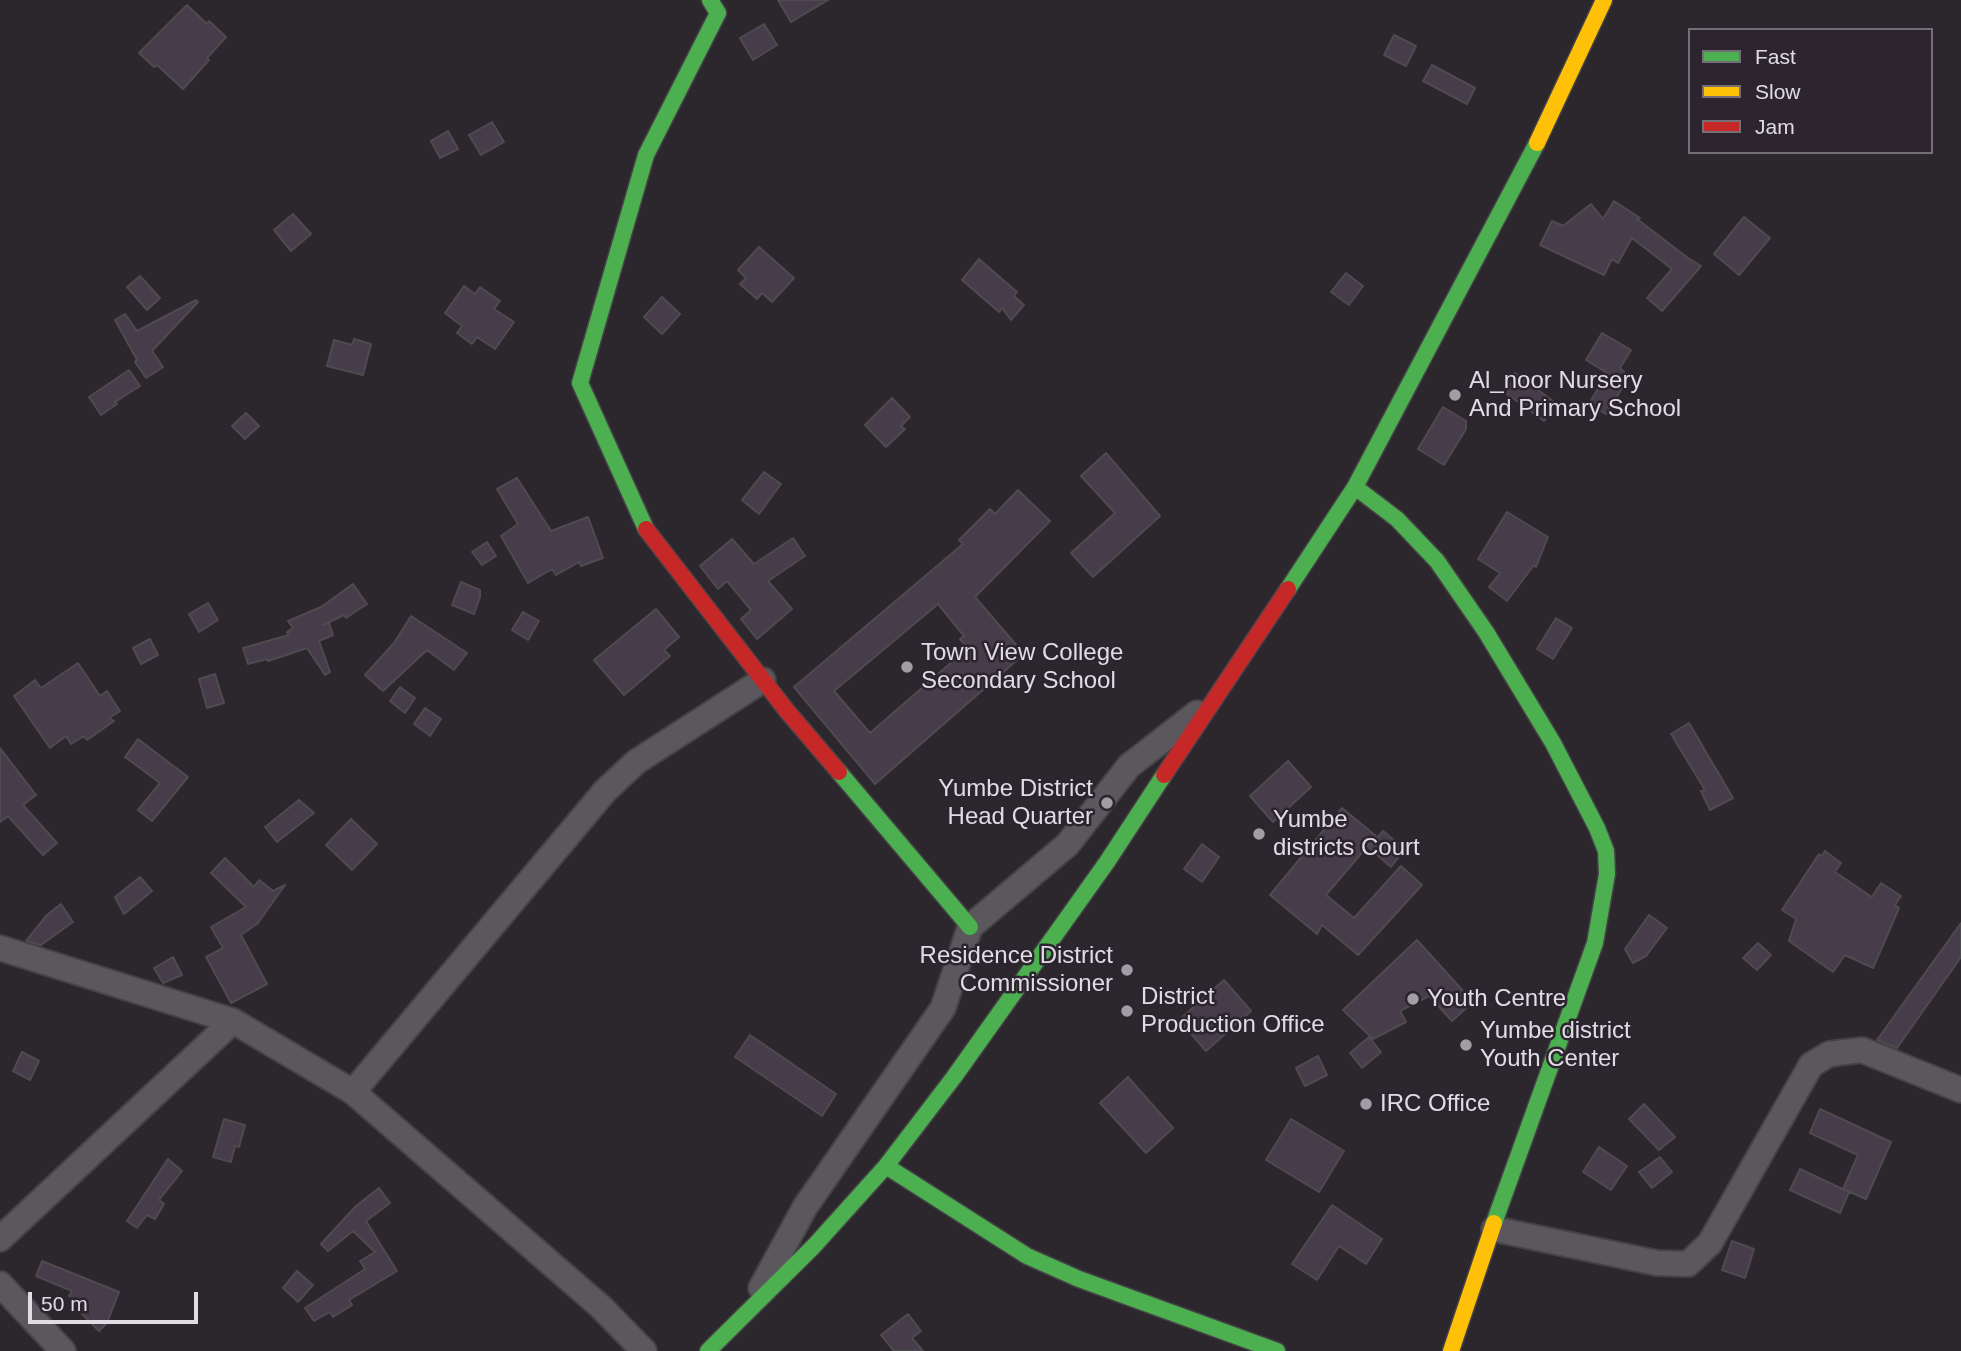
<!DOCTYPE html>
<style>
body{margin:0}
#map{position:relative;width:1961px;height:1351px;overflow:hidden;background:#2b272d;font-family:Arial,sans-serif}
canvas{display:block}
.legend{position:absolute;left:1688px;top:28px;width:245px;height:126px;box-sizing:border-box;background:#2c252f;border:2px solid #746e77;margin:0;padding:9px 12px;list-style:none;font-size:21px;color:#e0dce3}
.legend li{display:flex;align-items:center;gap:14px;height:35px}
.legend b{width:35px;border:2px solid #746e77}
.scale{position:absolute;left:28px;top:1292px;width:170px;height:32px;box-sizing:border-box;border:4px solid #e0dce3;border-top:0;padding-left:9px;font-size:21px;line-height:24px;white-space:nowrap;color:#e0dce3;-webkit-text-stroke:5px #2c252f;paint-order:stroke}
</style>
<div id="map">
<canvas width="1961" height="1351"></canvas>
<ul class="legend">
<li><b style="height:9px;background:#4caf50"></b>Fast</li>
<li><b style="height:9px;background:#ffc107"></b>Slow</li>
<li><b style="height:9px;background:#c62828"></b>Jam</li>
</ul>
<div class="scale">50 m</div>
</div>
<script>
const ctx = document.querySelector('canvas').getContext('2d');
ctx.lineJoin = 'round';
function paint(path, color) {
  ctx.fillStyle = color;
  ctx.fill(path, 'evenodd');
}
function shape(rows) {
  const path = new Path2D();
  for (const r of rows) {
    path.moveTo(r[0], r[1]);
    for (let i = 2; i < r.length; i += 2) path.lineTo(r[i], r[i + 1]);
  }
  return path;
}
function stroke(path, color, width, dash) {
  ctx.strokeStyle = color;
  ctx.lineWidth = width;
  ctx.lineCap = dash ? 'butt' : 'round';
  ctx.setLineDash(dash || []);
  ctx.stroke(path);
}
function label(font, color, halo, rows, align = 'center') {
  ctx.font = font + ' Arial,sans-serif';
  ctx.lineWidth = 5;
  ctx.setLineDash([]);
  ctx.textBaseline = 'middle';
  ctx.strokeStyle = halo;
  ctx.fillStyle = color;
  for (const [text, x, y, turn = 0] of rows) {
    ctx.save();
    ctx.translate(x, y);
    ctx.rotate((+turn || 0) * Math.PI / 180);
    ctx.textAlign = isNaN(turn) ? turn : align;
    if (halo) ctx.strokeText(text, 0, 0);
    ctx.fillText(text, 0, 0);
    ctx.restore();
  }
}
const building = shape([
 [778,0,828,0,791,22,778,0],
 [187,5,207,24,209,21,226,37,207,58,209,60,183,89,157,65,154,67,139,53,187,5],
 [764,24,777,45,753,60,740,38,764,24],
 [1394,35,1416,46,1406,66,1384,55,1394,35],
 [1432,65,1475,88,1467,104,1423,81,1432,65],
 [492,122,504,142,481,155,469,135,492,122],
 [448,131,458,149,440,158,431,141,448,131],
 [1614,201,1640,218,1637,219,1688,258,1701,266,1662,311,1647,298,1672,269,1632,238,1618,263,1612,259,1604,275,1540,245,1552,221,1563,226,1591,204,1603,219,1614,201],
 [293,214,311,234,291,251,274,230,293,214],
 [1744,217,1770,238,1739,275,1714,254,1744,217],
 [759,247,794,278,772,302,762,293,757,299,740,284,746,278,738,270,759,247],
 [979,259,1017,292,1014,296,1024,305,1011,320,1002,308,999,312,962,280,979,259],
 [1346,273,1363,286,1349,305,1331,292,1346,273],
 [140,276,160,298,147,310,127,287,140,276],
 [464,286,475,294,480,287,500,301,494,309,514,322,495,349,477,337,472,344,457,333,462,326,445,313,464,286],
 [662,297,680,314,662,334,644,317,662,297],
 [196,300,198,302,152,351,163,367,146,378,135,362,137,360,115,320,125,314,137,331,196,300],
 [1602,333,1631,350,1620,368,1629,377,1606,414,1589,404,1607,373,1586,360,1602,333],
 [354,339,371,344,363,375,327,366,334,340,352,345,354,339],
 [129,370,140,386,115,402,117,404,101,415,89,397,129,370],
 [1515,373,1557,404,1544,421,1507,394,1515,373],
 [892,398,910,417,901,426,905,429,886,447,865,425,892,398],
 [1443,407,1466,421,1466,429,1444,465,1418,449,1443,407],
 [246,413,259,426,245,439,232,426,246,413],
 [1106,453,1160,516,1093,577,1071,553,1115,513,1081,476,1106,453],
 [764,472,781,484,759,514,742,500,764,472],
 [517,478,551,531,588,517,603,558,581,566,579,562,556,575,552,569,528,583,501,536,518,524,497,489,517,478],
 [1018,490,1050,521,975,597,1024,654,875,784,794,687,963,544,959,540,990,509,995,514,1018,490],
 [938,604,964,636,960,639,968,648,870,733,834,691,938,604],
 [1507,512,1548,537,1536,567,1534,565,1507,601,1489,587,1500,573,1478,559,1507,512],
 [793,538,805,556,768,581,792,609,757,639,741,619,751,610,727,581,718,589,700,566,732,539,754,564,793,538],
 [487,542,496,556,482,565,472,552,487,542],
 [461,582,480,590,480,597,474,614,452,605,461,582],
 [353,584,367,604,346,618,344,615,323,625,329,623,333,635,319,641,330,672,325,675,307,648,268,661,267,659,248,664,243,648,289,635,287,632,293,628,288,621,321,607,353,584],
 [208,603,218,620,199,632,189,614,208,603],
 [656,609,679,637,664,650,670,656,624,695,594,660,656,609],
 [523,612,539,621,528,640,512,630,523,612],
 [411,616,467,653,454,670,427,650,383,691,365,675,394,643,411,616],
 [1556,618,1572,628,1553,659,1537,649,1556,618],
 [150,639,158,655,141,664,133,648,150,639],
 [78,663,100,696,107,691,120,711,109,718,114,721,87,740,84,736,71,744,66,736,50,748,14,696,35,680,41,688,78,663],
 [215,674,224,703,207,708,199,679,215,674],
 [400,687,415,698,405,713,390,701,400,687],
 [425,708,441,719,430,736,414,724,425,708],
 [1689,723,1733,798,1710,810,1701,791,1705,790,1671,734,1689,723],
 [138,739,188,777,152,821,138,810,160,783,125,757,138,739],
 [0,748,36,795,23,805,57,843,43,855,8,816,0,822,0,748],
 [1288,761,1311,787,1273,822,1250,796,1288,761],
 [299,800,314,813,277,842,265,827,299,800],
 [1342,808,1376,836,1326,895,1354,918,1401,866,1422,885,1358,955,1322,925,1317,934,1270,895,1342,808],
 [351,819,377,844,352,870,326,845,351,819],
 [1383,831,1405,849,1391,867,1369,848,1383,831],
 [1202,844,1219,857,1202,882,1184,869,1202,844],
 [1825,851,1841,863,1835,872,1872,897,1881,883,1901,896,1895,905,1899,908,1873,968,1845,955,1833,972,1789,941,1796,919,1782,910,1819,854,1822,856,1825,851],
 [225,858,254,887,259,880,273,891,285,885,258,923,241,935,267,984,231,1003,206,957,223,948,211,927,246,907,211,873,225,858],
 [140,877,152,891,124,914,115,897,140,877],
 [61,904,73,922,41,945,26,941,47,915,61,904],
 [1649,915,1667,928,1646,956,1633,963,1625,949,1649,915],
 [1961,923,1961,957,1897,1048,1877,1040,1961,923],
 [1417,940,1473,1002,1452,1021,1429,996,1400,1011,1406,1022,1373,1039,1343,1010,1417,940],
 [1758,943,1771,955,1757,970,1743,958,1758,943],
 [173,957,182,975,163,983,154,968,173,957],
 [1224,980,1251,1011,1206,1051,1179,1020,1224,980],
 [750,1035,836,1094,822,1116,735,1057,750,1035],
 [1369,1037,1381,1052,1362,1068,1350,1053,1369,1037],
 [22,1052,39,1061,30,1080,13,1071,22,1052],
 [1318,1056,1327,1075,1305,1086,1296,1068,1318,1056],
 [1128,1077,1173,1128,1146,1153,1100,1103,1128,1077],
 [1644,1104,1675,1137,1659,1150,1629,1119,1644,1104],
 [1820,1109,1891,1142,1866,1199,1843,1189,1858,1155,1810,1133,1820,1109],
 [224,1119,245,1125,239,1147,235,1146,231,1162,213,1157,224,1119],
 [1291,1119,1344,1151,1319,1192,1266,1160,1291,1119],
 [1599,1147,1627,1166,1611,1190,1583,1172,1599,1147],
 [1660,1157,1672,1172,1652,1188,1639,1172,1660,1157],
 [168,1159,182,1171,159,1200,164,1204,155,1219,147,1215,137,1228,127,1221,168,1159],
 [1800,1169,1849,1192,1840,1213,1790,1190,1800,1169],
 [379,1188,390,1203,366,1221,397,1271,349,1300,352,1305,333,1317,330,1312,314,1321,305,1308,365,1269,360,1261,375,1252,353,1231,328,1251,321,1244,356,1206,379,1188],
 [1332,1205,1382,1239,1366,1264,1339,1246,1317,1280,1292,1264,1332,1205],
 [1732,1241,1754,1249,1745,1278,1722,1270,1732,1241],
 [42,1261,119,1292,107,1323,99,1331,70,1302,73,1299,69,1296,72,1291,36,1276,42,1261],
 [297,1271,313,1285,298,1302,283,1288,297,1271],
 [908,1314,921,1331,912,1338,923,1351,894,1351,881,1335,908,1314]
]);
paint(building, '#463c4a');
stroke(building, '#4e4b50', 2);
const street = shape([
 [0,948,233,1021,353,1092,601,1307,644,1351],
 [353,1092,605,791,636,762,763,680],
 [1494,1229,1657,1263,1688,1264,1710,1243,1811,1065,1829,1054,1862,1050,1961,1090],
 [0,1239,233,1021],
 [0,1284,63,1351],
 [761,1288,805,1207,943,1008,970,927,1068,844,1129,766,1197,713]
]);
const fast = shape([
 [1355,487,1397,519,1437,561,1486,632,1553,743,1597,828,1606,851,1607,874,1595,943,1494,1223],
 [646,529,580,383,646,155,718,13,710,0],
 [1288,589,1355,487,1537,143],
 [839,772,970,927],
 [886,1166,1027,1256,1079,1279,1277,1351],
 [708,1351,814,1246,886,1166,954,1077,1107,862,1164,775]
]);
const slow = shape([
 [1537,143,1604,0],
 [1451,1351,1494,1223]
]);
const jam = shape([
 [646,529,787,711,839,772],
 [1164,775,1288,589]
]);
stroke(street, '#454246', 28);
stroke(fast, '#454246', 19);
stroke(slow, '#454246', 19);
stroke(jam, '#454246', 19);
stroke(street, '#5b585d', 24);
stroke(fast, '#4caf50', 16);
stroke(slow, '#ffc107', 16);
stroke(jam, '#c62828', 16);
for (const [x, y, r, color] of [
 [1455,395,7,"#a19da3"],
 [907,667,7,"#a19da3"],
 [1107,803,7,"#a19da3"],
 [1259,834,7,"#a19da3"],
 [1127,970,7,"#a19da3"],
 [1413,999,7,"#a19da3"],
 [1127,1011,7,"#a19da3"],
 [1466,1045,7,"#a19da3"],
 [1366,1104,7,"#a19da3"]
]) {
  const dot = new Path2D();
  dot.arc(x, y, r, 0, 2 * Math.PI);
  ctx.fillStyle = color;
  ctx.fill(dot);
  stroke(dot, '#2c252f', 2.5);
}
label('24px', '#e0dce3', '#2c252f', [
 ["Al_noor Nursery",1469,381],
 ["And Primary School",1469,409],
 ["Town View College",921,653],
 ["Secondary School",921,681],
 ["Yumbe District",1093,789,"right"],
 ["Head Quarter",1093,817,"right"],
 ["Yumbe",1273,820],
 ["districts Court",1273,848],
 ["Residence District",1113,956,"right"],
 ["Commissioner",1113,984,"right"],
 ["District",1141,997],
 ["Production Office",1141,1025],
 ["Youth Centre",1427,999],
 ["Yumbe district",1480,1031],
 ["Youth Center",1480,1059],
 ["IRC Office",1380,1104]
], 'left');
</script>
